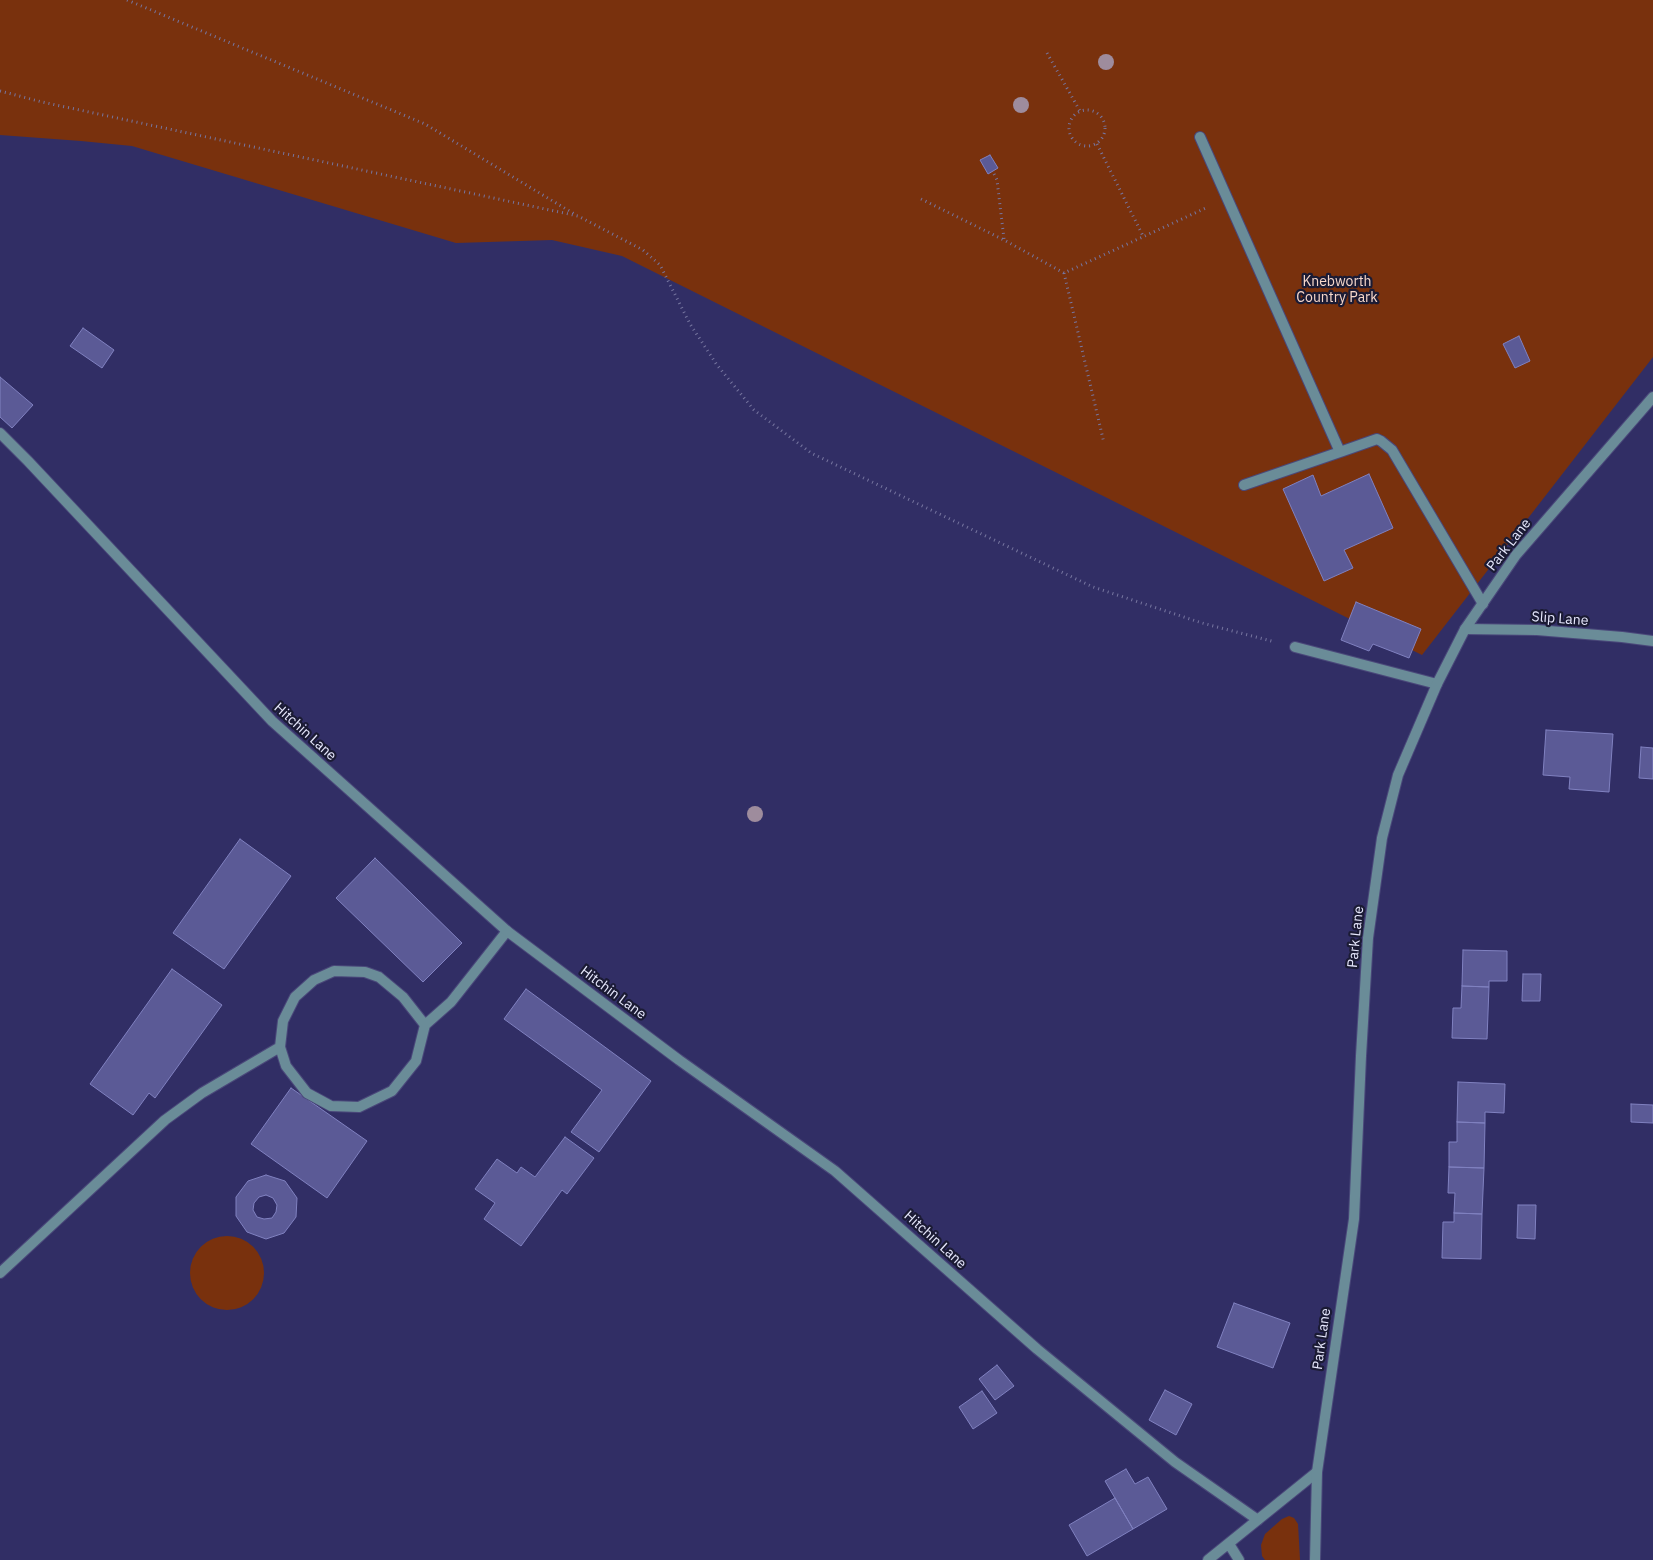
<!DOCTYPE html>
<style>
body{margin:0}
canvas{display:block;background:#312e65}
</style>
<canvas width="1653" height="1560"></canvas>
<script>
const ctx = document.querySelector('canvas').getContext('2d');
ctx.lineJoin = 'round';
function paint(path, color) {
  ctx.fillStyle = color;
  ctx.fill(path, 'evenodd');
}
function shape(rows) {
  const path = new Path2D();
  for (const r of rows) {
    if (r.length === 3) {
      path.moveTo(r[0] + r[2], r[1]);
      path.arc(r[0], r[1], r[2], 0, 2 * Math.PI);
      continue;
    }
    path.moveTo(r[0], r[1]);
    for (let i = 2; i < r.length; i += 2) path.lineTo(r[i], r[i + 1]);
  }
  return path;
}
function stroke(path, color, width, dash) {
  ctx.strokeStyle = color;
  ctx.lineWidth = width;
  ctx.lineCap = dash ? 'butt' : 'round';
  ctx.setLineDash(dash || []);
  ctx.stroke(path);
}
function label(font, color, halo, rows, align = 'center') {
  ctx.font = font + ' "IBM Plex Sans",sans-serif';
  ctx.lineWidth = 4.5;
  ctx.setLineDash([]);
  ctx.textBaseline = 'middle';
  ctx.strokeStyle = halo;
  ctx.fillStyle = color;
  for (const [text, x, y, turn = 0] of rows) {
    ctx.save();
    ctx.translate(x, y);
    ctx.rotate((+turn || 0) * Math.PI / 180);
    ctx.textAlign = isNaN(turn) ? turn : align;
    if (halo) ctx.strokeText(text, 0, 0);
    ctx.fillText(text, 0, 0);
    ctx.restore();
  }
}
paint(shape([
 [0,0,1653,0,1653,357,1422,655,622,256,552,240,456,243,132,146,81,141,0,135],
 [227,1273,37],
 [1289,1516,1294,1518,1298,1524,1300,1560,1265,1560,1262,1556,1261,1545,1265,1534,1282,1519]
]), '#79310d');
const building = shape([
 [990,155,998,168,988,174,980,160,990,155],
 [83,328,114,350,102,368,70,346,83,328],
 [1519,336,1530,361,1515,368,1503,344,1519,336],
 [0,377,33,405,12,428,0,417,0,377],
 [1369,474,1393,528,1344,550,1353,568,1324,581,1283,489,1313,475,1321,496,1369,474],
 [1356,602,1421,629,1409,658,1373,644,1369,651,1341,640,1356,602],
 [1546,730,1613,734,1609,792,1569,789,1570,777,1543,775,1546,730],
 [1641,747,1653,748,1653,779,1639,778,1641,747],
 [240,839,291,876,224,969,173,933,240,839],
 [375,858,462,943,423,982,336,898,375,858],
 [1463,950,1507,951,1507,981,1489,981,1489,987,1462,986,1463,950],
 [172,969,222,1005,155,1098,149,1093,133,1115,90,1084,172,969],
 [1523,974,1541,974,1540,1001,1522,1001,1523,974],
 [1462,986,1489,987,1487,1039,1452,1038,1453,1008,1461,1008,1462,986],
 [526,989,651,1081,599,1152,571,1132,602,1090,504,1019,526,989],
 [1458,1082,1505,1084,1504,1113,1485,1112,1485,1123,1457,1122,1458,1082],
 [291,1088,367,1141,327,1198,251,1144,291,1088],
 [1631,1104,1653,1105,1653,1123,1631,1122,1631,1104],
 [1457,1122,1485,1123,1484,1168,1449,1167,1449,1142,1457,1142,1457,1122],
 [565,1137,594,1158,567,1194,562,1190,521,1246,484,1219,495,1203,475,1189,497,1159,517,1173,521,1167,535,1177,565,1137],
 [1449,1167,1484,1168,1482,1214,1454,1213,1455,1193,1448,1193,1449,1167],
 [266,1175,285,1181,297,1198,296,1217,284,1233,266,1239,247,1232,236,1216,236,1197,248,1181,266,1175],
 [266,1195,273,1198,277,1205,276,1212,272,1218,264,1219,257,1217,253,1210,254,1203,259,1197,266,1195],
 [1518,1205,1536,1205,1535,1239,1517,1238,1518,1205],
 [1454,1213,1482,1214,1481,1259,1442,1258,1443,1222,1454,1222,1454,1213],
 [1234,1303,1290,1323,1273,1368,1217,1347,1234,1303],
 [997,1365,1014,1386,995,1400,979,1379,997,1365],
 [1165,1390,1192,1404,1176,1435,1149,1420,1165,1390],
 [982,1391,997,1413,973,1429,959,1407,982,1391],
 [1126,1469,1135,1484,1148,1477,1167,1509,1133,1529,1105,1481,1126,1469],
 [1115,1498,1133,1529,1087,1556,1069,1525,1115,1498]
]);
paint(building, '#5b5a96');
stroke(building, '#8081c0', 1);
const service = shape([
 [1200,137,1340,452,1244,485],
 [1340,452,1377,439,1381,441,1392,450,1483,604],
 [1295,647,1437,684],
 [425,1025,403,997,379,977,365,972,334,971,314,980,295,997,283,1021,280,1047,286,1066,307,1093,331,1106,359,1107,392,1091,416,1061,425,1025,451,1002,507,931],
 [0,1273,165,1120,202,1093,280,1047]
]);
const minor = shape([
 [0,433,28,461,272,721,507,931,679,1060,835,1171,1037,1349,1175,1462,1258,1520],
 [1465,629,1537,630,1622,637,1653,641],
 [1229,1544,1239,1560],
 [1208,1560,1317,1472]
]);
const tertiary = shape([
 [1315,1560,1317,1472,1354,1219,1361,1056,1368,938,1382,838,1398,775,1437,684,1465,629,1516,555,1653,397]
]);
stroke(service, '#4a487a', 12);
stroke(minor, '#4a487a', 12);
stroke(tertiary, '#4a487a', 12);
stroke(shape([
 [127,0,425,124,576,215],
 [1047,53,1080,111],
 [0,91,42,102,578,216,643,250,660,265,690,324,717,365,754,410,811,453,1093,587,1202,623,1275,642],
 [1087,128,18],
 [1097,144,1143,236],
 [994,174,997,180,1004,239],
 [921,199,1004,240,1064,273,1208,207],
 [1064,273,1104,443]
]), '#7776a0', 3, [1, 4]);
stroke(service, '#6a8c98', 10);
stroke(minor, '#6a8c98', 10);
stroke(tertiary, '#6a8c98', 10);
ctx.fillStyle = '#9e8c9d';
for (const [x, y] of [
 [1106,62],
 [1021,105],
 [755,814]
]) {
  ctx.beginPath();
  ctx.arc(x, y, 8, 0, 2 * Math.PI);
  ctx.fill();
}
label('14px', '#f7d8cb', '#1b1b34', [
 ["Knebworth",1337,282],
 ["Country Park",1337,298]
]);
label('14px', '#e7e8fd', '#1b1b34', [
 ["Park Lane",1509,545,-52],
 ["Slip Lane",1560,619,4],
 ["Hitchin Lane",305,732,42],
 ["Park Lane",1356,937,-84],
 ["Hitchin Lane",613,993,37],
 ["Hitchin Lane",935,1240,42],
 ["Park Lane",1322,1339,-82]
]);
</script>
